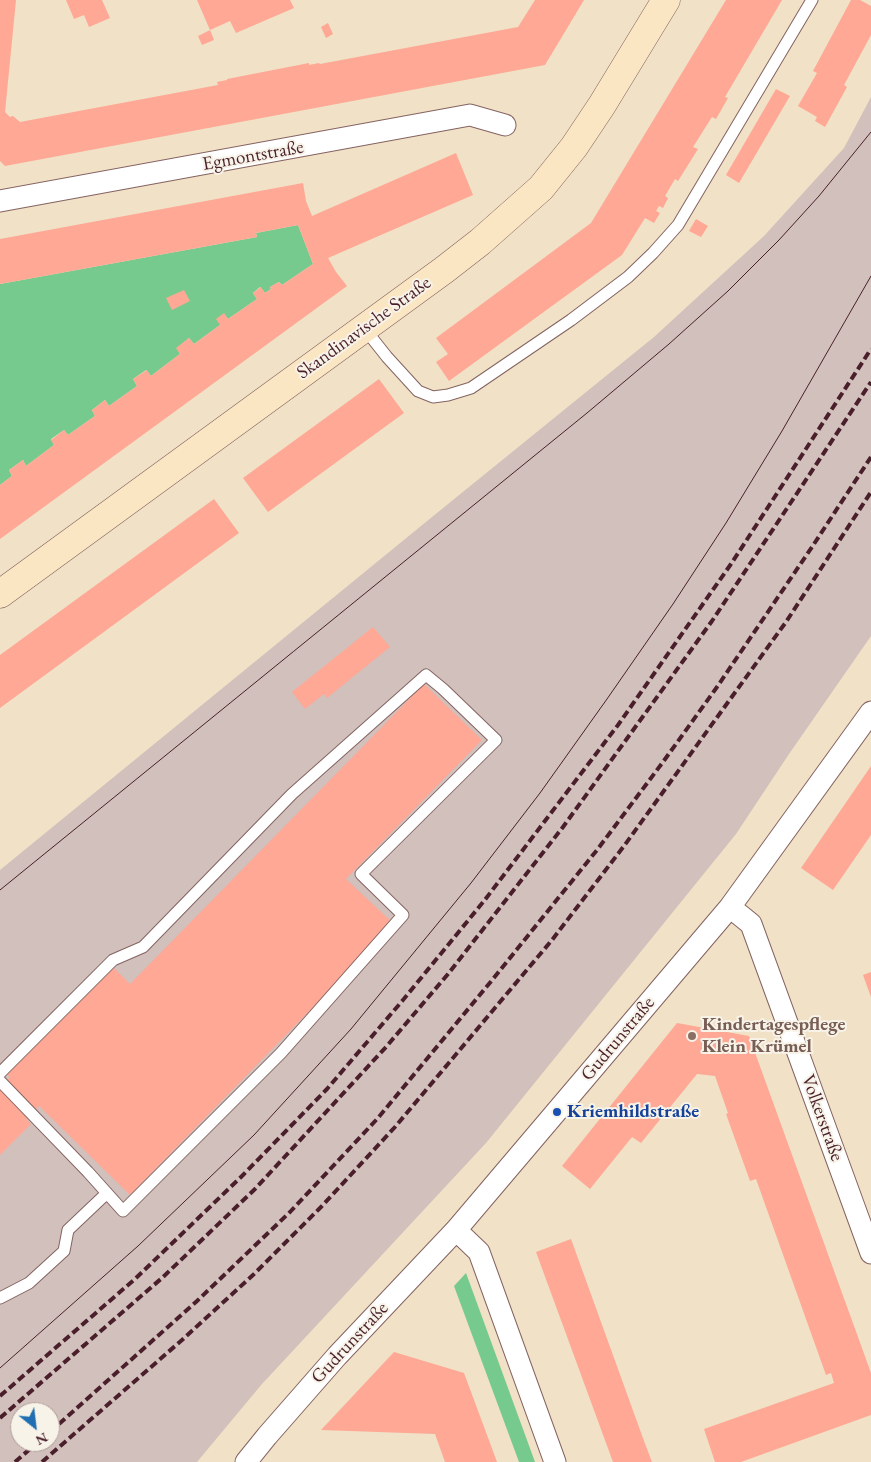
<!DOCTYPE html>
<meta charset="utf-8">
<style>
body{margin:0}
#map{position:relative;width:871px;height:1462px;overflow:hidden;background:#f1e1c6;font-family:"EB Garamond",serif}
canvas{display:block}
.north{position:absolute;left:10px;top:1402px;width:50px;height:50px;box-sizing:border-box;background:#f7f3e8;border:1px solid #b29e9c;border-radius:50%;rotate:151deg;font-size:14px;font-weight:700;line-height:20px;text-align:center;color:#4a1f2b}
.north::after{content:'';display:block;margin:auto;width:18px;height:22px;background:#1f6fb2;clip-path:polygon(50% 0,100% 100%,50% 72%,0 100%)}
</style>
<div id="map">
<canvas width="871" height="1462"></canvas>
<div class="north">N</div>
</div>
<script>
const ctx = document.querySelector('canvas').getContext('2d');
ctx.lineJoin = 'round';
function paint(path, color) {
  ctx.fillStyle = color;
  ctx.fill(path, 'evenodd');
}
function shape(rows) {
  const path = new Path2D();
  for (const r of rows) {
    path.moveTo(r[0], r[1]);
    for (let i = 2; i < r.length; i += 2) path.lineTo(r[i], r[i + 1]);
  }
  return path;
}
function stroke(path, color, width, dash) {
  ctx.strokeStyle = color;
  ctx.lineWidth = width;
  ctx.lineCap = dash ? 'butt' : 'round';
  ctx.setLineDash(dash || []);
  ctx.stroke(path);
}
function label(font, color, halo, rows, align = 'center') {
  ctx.font = font + ' "EB Garamond",serif';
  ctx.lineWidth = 4;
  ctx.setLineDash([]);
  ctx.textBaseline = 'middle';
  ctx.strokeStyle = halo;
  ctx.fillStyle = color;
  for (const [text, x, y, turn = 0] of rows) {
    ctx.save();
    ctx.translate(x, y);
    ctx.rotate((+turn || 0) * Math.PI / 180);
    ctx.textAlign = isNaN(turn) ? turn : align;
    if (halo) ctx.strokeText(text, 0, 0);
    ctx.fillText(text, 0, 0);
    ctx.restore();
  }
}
paint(shape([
 [871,97,871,636,789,754,736,834,486,1143,262,1384,197,1462,0,1462,0,870,432,517,654,337,764,236,844,148],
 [20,1412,50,1412,50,1442,20,1442]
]), '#d1c0bc');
paint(shape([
 [298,225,313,264,282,285,279,282,270,287,271,289,265,293,260,287,253,293,257,299,228,319,224,314,220,325,194,344,189,338,177,348,180,354,151,376,146,370,133,379,137,386,109,406,105,400,92,410,95,416,68,435,64,430,51,439,54,445,26,466,23,460,9,470,12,476,0,485,0,284,257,237,256,233],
 [466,1273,535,1462,519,1462,454,1286]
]), '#77ca8d');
paint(shape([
 [0,0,16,0,5,112,10,117,13,116,20,122,218,85,217,82,227,80,227,79,309,63,309,65,319,63,320,64,518,27,535,0,584,0,545,65,5,166,0,161],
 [66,0,102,0,110,18,89,27,84,15,74,19],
 [197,0,290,0,294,8,236,33,230,21,210,30],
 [726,0,782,0,725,97,728,98,716,119,712,117,693,147,698,149,678,181,675,179,665,196,668,198,663,208,659,206,656,211,660,213,654,223,645,218,622,255,449,381,436,362,448,354,436,338,591,223],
 [851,0,860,0,871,6,871,35,844,85,847,87,825,127,815,121,817,117,798,106,817,73,813,71],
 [328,23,333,34,326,38,321,27],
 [210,30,214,40,202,45,198,36],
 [776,89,790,96,739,183,726,175],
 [456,153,473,195,328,258,336,272,347,286,0,539,0,485,12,476,9,470,23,460,26,466,54,445,51,440,64,430,68,435,95,416,92,410,105,400,109,406,137,386,133,379,147,370,151,376,180,354,176,348,189,338,194,344,220,325,216,319,224,313,228,319,257,299,253,293,261,287,265,293,271,289,270,287,279,282,282,285,313,264,298,225,256,233,257,237,0,284,0,239,303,183,306,201,312,216],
 [696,219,708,226,701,237,689,231],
 [184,290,190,301,172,310,166,298],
 [379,379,404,413,268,512,243,478],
 [214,499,239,533,0,708,0,655],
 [373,627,390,647,327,698,324,694,305,709,292,692],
 [424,684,482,740,346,879,394,924,130,1195,39,1106,26,1119,31,1124,0,1155,0,1087,10,1077,7,1074,112,966,130,984],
 [871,766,871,835,833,890,801,868],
 [871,972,871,997,863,975],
 [677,1023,749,1036,871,1373,871,1415,741,1462,715,1462,704,1429,834,1383,831,1373,826,1375,756,1179,750,1181,726,1114,728,1113,715,1076,697,1074,641,1143,632,1137,590,1189,562,1166],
 [571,1239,644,1441,652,1462,613,1462,536,1252],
 [394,1352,464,1373,497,1462,445,1462,435,1434,321,1430]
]), '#fea895');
const lane = shape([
 [364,328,387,357,418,391,433,397,448,395,471,388,571,320,628,277,653,253,678,225,812,0],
 [0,1073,113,960,143,947,292,794,426,675,443,689,496,740,361,874,403,915,281,1053,123,1211,88,1172,0,1081],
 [0,1298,29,1283,64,1251,68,1230,107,1193]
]);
const street = shape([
 [0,201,470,115,505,125],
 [730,907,751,924,871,1253],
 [456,1230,479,1252,555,1462],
 [246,1462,267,1436,337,1356,456,1230,730,907,871,712]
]);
const secondary = shape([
 [0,594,444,270,480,242,541,188,574,147,602,105,666,0]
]);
stroke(lane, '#846361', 13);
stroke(street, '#846361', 23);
stroke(secondary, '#846361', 29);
stroke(lane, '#fff', 11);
stroke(street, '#fff', 21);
stroke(secondary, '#fbe6c3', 28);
stroke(shape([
 [0,890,587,413,669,344,728,291,779,240,819,196,871,132],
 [0,1368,138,1246,254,1135,351,1029,471,883,540,793,607,699,673,604,726,523,782,431,871,276]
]), '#4a1f2b', 1);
stroke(shape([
 [0,1396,135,1279,242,1176,327,1089,403,1000,484,901,618,725,731,564,871,349],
 [0,1418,162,1278,255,1189,386,1047,448,974,563,827,712,621,871,382],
 [50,1432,197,1301,290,1212,378,1118,493,979,597,850,663,762,717,687,812,547,871,457],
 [15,1462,38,1442],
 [42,1462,182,1340,253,1275,321,1207,395,1127,552,940,624,846,786,622,871,492]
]), '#4a1f2b', 4, [8, 4]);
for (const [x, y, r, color] of [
 [692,1036,5,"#8d6e63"],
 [557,1112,5,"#1a4fb4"]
]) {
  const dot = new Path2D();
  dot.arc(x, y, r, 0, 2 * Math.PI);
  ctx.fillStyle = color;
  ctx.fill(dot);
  stroke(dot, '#f7f3e8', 2);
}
label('19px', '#4a1f2b', '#f7f3e8', [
 ["Egmontstraße",253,156,-10],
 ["Skandinavische Straße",364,328,-36],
 ["Gudrunstraße",618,1039,-50],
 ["Volkerstraße",822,1118,70],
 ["Gudrunstraße",350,1343,-47]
]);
label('bold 19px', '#785e54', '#f7f3e8', [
 ["Kindertagespflege",702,1025],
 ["Klein Krümel",702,1047]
], 'left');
label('bold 19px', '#164399', '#f7f3e8', [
 ["Kriemhildstraße",567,1112]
], 'left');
</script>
